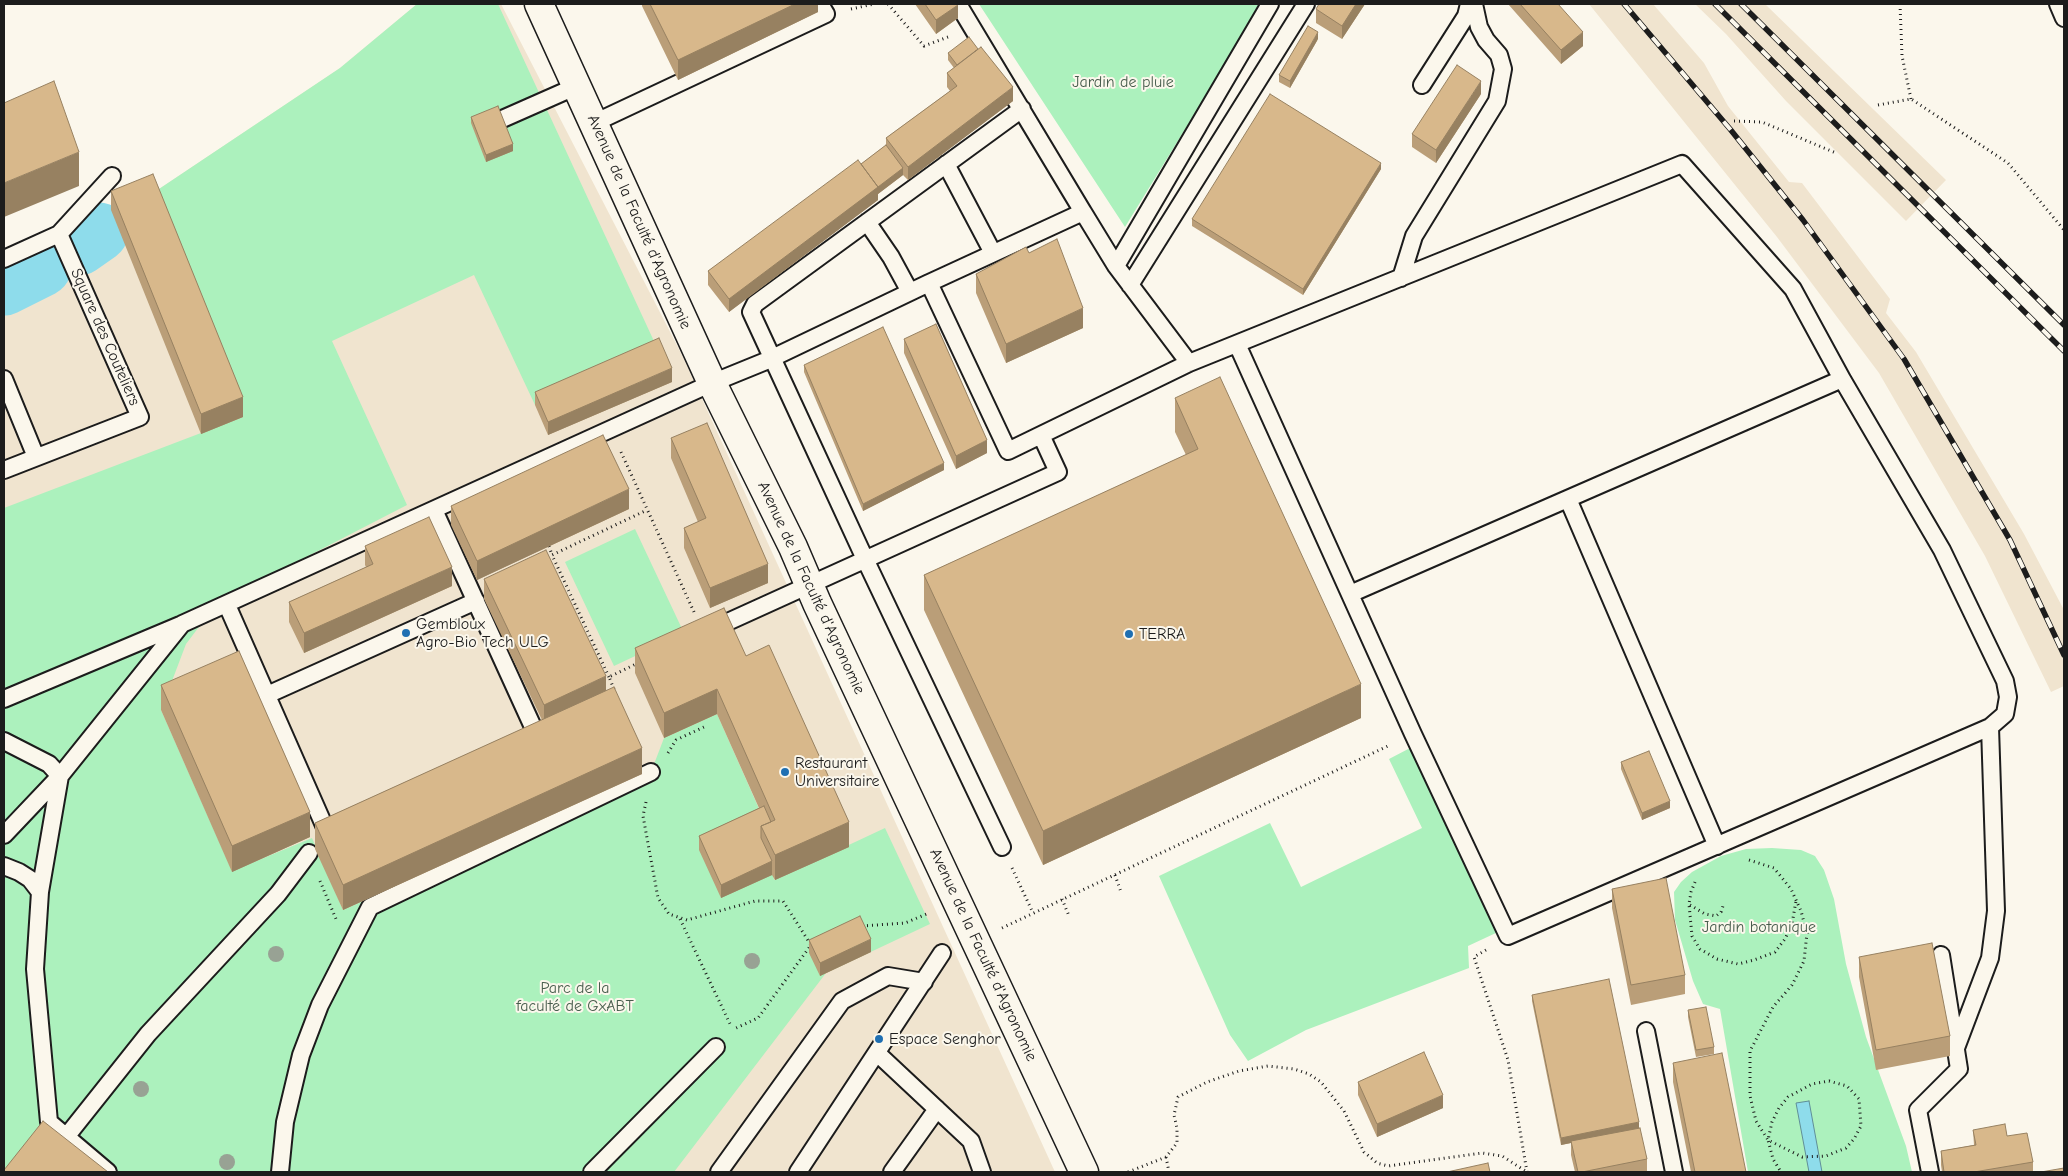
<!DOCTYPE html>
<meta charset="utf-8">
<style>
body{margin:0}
#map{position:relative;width:2068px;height:1176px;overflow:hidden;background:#fbf7ec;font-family:"Comic Neue",sans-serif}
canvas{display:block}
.frame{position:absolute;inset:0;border:5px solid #1c1c1c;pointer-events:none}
</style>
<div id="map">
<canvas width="2068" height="1176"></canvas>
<div class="frame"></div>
</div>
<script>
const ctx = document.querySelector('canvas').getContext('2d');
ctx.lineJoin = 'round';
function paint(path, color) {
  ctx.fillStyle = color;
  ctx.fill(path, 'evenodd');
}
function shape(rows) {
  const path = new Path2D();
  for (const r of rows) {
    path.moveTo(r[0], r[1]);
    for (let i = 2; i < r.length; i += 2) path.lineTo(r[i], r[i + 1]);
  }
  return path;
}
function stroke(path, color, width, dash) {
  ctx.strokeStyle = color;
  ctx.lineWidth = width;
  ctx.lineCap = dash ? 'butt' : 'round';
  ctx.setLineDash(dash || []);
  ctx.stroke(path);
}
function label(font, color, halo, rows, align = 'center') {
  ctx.font = font + ' "Comic Neue",sans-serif';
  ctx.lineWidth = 4;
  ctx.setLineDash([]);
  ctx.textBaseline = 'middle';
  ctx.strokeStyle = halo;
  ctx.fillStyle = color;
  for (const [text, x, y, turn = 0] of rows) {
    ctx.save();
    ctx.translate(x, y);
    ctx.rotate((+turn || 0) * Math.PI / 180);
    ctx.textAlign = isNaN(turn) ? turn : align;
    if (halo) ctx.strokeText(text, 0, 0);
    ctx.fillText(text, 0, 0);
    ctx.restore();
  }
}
paint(shape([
 [417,4,501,4,682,355,1055,1172,4,1172,4,296,41,277,153,193,340,68],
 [1589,4,1653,4,1704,63,1728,106,1789,182,1802,183,1890,299,1886,313,1916,352,2024,534,2064,610,2064,686,2051,692,1985,556,1879,373,1777,237],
 [1695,4,1765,4,1946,180,1906,221,1786,101,1726,34]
]), '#f0e4cf');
paint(shape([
 [417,4,498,4,659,352,535,405,474,275,332,341,407,505,217,603,186,644,161,710,232,871,312,838,343,910,651,772,664,738,717,714,764,820,774,880,885,828,930,924,826,973,674,1172,4,1172,4,508,243,417,153,193,340,68],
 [979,4,1262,4,1125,227],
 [635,529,684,633,614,666,565,562],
 [1412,747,1498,932,1468,946,1469,968,1306,1030,1248,1061,1230,1035,1159,876,1270,823,1301,887,1422,828,1389,759],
 [1772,848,1801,850,1815,856,1824,870,1834,899,1846,964,1866,1037,1906,1146,1912,1172,1748,1172,1720,1009,1703,1004,1693,981,1675,920,1674,892,1681,882,1692,872,1721,856,1746,849]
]), '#acf1bd');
const water = shape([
 [1809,1101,1822,1172,1809,1172,1796,1103,1809,1101]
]);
paint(water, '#8edceb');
stroke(water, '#608f98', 1);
stroke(shape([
 [79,246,99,232],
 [4,286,42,267]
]), '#8edceb', 59);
const service = shape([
 [958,4,1083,212],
 [2058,4,2064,18],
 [1422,85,1466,16,1469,4],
 [500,120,577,86],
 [594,123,826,14,820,4],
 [946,164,993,253],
 [867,222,891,257,910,292],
 [4,259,59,234,112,176],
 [1116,266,1270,4],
 [1401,278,1414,236,1497,101,1503,69,1499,55,1486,40,1479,27,1474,4],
 [929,283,1083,212,1116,266,1189,363],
 [1130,285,1306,4],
 [1237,344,1413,734,1508,936,1990,727,2005,714,2008,697,2005,681,1942,550,1842,379],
 [4,379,36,457],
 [4,470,140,417,59,234],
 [1568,499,1717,846],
 [434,510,538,738,531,741],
 [227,605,327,832,335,828],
 [710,630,1058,472,1041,435],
 [267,695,476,601],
 [4,699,180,625],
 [4,741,49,764,60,776,4,835],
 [1002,847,865,559,751,312,755,304,1022,109],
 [4,866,19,872,30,879,40,892],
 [1646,1031,1674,1172],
 [1956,1048,1990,958,1996,911,1990,727],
 [877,1053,971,1141,982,1172],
 [66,1137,148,1034,278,894,309,853],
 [108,1172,49,1122,35,969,40,892,60,776,182,624,712,383,766,361,929,283,1008,451,1189,363,1682,164,1793,289,1842,379,1350,594],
 [280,1172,285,1122,301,1055,320,1005,370,907,651,772],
 [592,1172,716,1047],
 [719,1172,842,1001,888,976,924,982],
 [798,1172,942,953],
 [892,1172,937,1109],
 [1930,1172,1918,1110,1959,1069,1941,955]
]);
const tertiary = shape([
 [539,4,712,383,793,547,817,603,1084,1172]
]);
stroke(service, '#1c1c1c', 20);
stroke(tertiary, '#1c1c1c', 31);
stroke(shape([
 [888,4,924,46,948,37],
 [1900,4,1902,56,1911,99],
 [851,9,874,4],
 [1878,105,1911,99,2008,163,2064,230],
 [1734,121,1762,122,1836,153],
 [621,452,694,612],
 [549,546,552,555],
 [609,677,552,555,647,510],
 [614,689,609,677,638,663],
 [668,753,676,740,704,727],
 [646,802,643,816,658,898,669,914,687,920,755,901,783,901,811,945,758,1018,734,1029],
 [1749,860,1774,868,1791,889,1801,911,1807,933,1804,961,1792,985,1773,1007,1750,1051,1750,1096,1756,1121,1768,1140,1802,1157,1826,1156,1846,1148,1854,1139,1861,1126,1859,1099,1847,1086,1829,1081,1812,1084,1788,1097,1779,1108,1772,1122,1768,1140,1773,1159,1781,1172],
 [1012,868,1033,913],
 [1115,875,1121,892],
 [320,881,336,919],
 [1695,882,1691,892,1689,904,1692,936,1700,949,1717,959,1738,964,1754,960,1775,952,1785,939,1792,924,1796,901],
 [1062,899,1069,916],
 [1690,905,1705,914,1716,916,1721,912,1723,906],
 [680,919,731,1026],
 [862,926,905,923,929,913],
 [1002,928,1390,745],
 [1486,950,1474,957,1508,1060,1527,1172],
 [1166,1157,1169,1172],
 [1128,1172,1166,1157,1177,1143,1177,1128,1174,1115,1178,1097,1207,1082,1239,1071,1268,1066,1294,1069,1309,1074,1321,1082,1344,1111,1364,1152,1377,1163,1388,1166,1482,1153,1502,1156,1527,1172]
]), '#1c1c1c', 3, [1, 4]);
stroke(service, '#fbf7ec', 16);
stroke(tertiary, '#fbf7ec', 28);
const rail = shape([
 [1624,4,1730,129,1803,220,1904,359,2010,540,2064,655],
 [1715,4,2064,351],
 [1741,4,2064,325]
]);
stroke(rail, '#1c1c1c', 5.5);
stroke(rail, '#fbf7ec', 4, [11]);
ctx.fillStyle = '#98a294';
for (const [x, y] of [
 [276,954],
 [752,961],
 [141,1089],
 [227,1162]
]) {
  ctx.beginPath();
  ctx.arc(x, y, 8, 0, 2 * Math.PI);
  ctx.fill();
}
paint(shape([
 [642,4,818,4,818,12,678,80,642,6],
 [915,4,957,4,958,18,936,34],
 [1365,4,1342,39,1316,23,1316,9],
 [1508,4,1558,4,1583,46,1561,64],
 [1318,39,1290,88,1279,82,1279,75],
 [948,53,1013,101,908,180,903,175,878,194,878,200,729,312,708,285,708,271,861,164,886,145,886,138,950,91,947,87,947,73,954,68,948,60],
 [1481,94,1436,163,1412,147,1412,134],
 [471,117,513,151,486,162,471,123],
 [1381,169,1303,295,1192,226,1192,219],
 [111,191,243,417,201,434,111,210],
 [1029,253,1083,328,1006,363,976,293,976,274],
 [904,339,987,453,956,469,904,353],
 [804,365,944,470,863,511,804,372],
 [672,382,548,435,535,405,535,392],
 [1175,398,1361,718,1043,865,924,610,924,575,1186,455,1175,432],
 [671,438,768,583,710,608,684,548,684,528,698,522,671,458],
 [451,506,629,509,477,580,451,525],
 [365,546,452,586,304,653,289,622,289,602,366,567,365,565],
 [484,579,642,774,343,910,315,849,315,823,542,720,484,599],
 [635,648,746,656,849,847,775,880,772,875,721,898,699,850,699,836,759,808,717,714,664,738,635,673],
 [161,685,310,837,232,872,161,710],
 [1621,762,1670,808,1642,820,1621,769],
 [1612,889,1685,975,1685,994,1631,1005,1612,908],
 [809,940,871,952,820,976,809,953],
 [1859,957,1950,1036,1950,1056,1876,1070,1859,977],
 [1532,995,1639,1128,1647,1159,1647,1172,1575,1172,1571,1155,1571,1143,1561,1145,1532,1001],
 [1688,1010,1714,1047,1714,1054,1696,1057,1688,1017],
 [1673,1063,1746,1172,1691,1172,1673,1082],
 [1358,1082,1443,1108,1377,1137,1358,1095],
 [1973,1130,2007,1136,2033,1162,2033,1172,1942,1172,1941,1165,1941,1151,1974,1145]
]), '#ba9e78');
paint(shape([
 [795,4,818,4,818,12,678,80,678,60],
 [1356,4,1365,4,1342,39,1342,26],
 [958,5,958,18,936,34,936,20],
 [1318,32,1318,39,1290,88,1290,81],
 [1583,32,1583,46,1561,64,1561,50],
 [1481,81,1481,94,1436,163,1436,150],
 [1013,87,1013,101,908,180,908,167],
 [513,144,513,151,486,162,486,155],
 [79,152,79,186,4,217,4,183],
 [1381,163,1381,169,1303,295,1303,289],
 [903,168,903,175,878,194,878,200,729,312,729,299],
 [1083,308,1083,328,1006,363,1006,344],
 [672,368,672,382,548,435,548,422],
 [243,397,243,417,201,434,201,414],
 [987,440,987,453,956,469,956,456],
 [944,463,944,470,863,511,863,504],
 [629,489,629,509,477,580,477,561],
 [768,564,768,583,710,608,710,588],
 [452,567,452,586,304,653,304,633],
 [606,676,606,695,544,725,544,705],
 [1361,684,1361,718,1043,865,1043,831],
 [717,689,717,714,664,738,664,713],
 [642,748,642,774,343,910,343,885],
 [1670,801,1670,808,1642,820,1642,813],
 [310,812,310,837,232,872,232,846],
 [849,822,849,847,775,880,775,855],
 [772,861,772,875,721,898,721,885],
 [871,939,871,952,820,976,820,963],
 [1443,1095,1443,1108,1377,1137,1377,1124],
 [1639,1122,1639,1129,1561,1145,1561,1138]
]), '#978161');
const building = shape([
 [650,4,795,4,678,60,650,4],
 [925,4,957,4,958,5,936,20,925,4],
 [1319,4,1356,4,1342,26,1316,9,1319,4],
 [1520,4,1558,4,1583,32,1561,50,1520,4],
 [1308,26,1318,32,1290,81,1279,75,1308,26],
 [969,37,978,49,957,65,948,53,969,37],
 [981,47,1013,87,908,167,886,138,957,86,947,73,981,47],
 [1457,65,1481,81,1436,150,1412,134,1457,65],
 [54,81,79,152,4,183,4,103,54,81],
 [1270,94,1381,163,1303,289,1192,219,1270,94],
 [498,106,513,144,486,155,471,117,498,106],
 [886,145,903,168,878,187,861,164,886,145],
 [858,160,878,187,729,299,708,271,858,160],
 [153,174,243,397,201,414,111,191,153,174],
 [1057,239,1083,308,1006,344,976,274,1026,247,1029,253,1057,239],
 [936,324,987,440,956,456,904,339,936,324],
 [883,327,944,463,863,504,804,365,883,327],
 [659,338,672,368,548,422,535,392,659,338],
 [1220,377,1361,684,1043,831,924,575,1198,449,1175,398,1220,377],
 [707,423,768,564,710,588,684,528,706,518,671,438,707,423],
 [603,435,629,489,477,561,451,506,603,435],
 [429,517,452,567,304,633,289,602,373,564,365,546,429,517],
 [546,550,606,676,544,705,484,579,546,550],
 [724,608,746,656,769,645,849,822,775,855,761,826,775,820,717,689,664,713,635,648,724,608],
 [239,651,310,812,232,846,161,685,239,651],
 [614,687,642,748,343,885,315,823,614,687],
 [1649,751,1670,801,1642,813,1621,762,1649,751],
 [764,806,771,822,761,826,761,838,772,861,721,885,699,836,764,806],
 [1666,878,1685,975,1631,985,1612,889,1666,878],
 [860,916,871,939,820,963,809,940,860,916],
 [1932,943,1950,1036,1876,1050,1859,957,1932,943],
 [1609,979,1639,1122,1561,1138,1532,995,1609,979],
 [1706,1007,1714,1047,1696,1050,1688,1010,1706,1007],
 [1424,1052,1443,1095,1377,1124,1358,1082,1424,1052],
 [1722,1053,1746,1172,1695,1172,1673,1063,1722,1053],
 [43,1121,108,1172,4,1172,4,1170,43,1121],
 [2005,1124,2007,1136,2027,1133,2033,1162,1974,1172,1944,1172,1941,1151,1976,1145,1973,1130,2005,1124],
 [1640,1128,1647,1159,1582,1172,1578,1172,1571,1141,1640,1128],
 [1488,1163,1490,1172,1447,1172,1488,1163],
 [2064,1168,2064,1172,2041,1172,2064,1168]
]);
paint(building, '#d8b88b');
stroke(building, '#978161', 1);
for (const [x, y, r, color] of [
 [406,633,5,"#1f6fb2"],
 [1129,634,5,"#1f6fb2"],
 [785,772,5,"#1f6fb2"],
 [879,1039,5,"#1f6fb2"]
]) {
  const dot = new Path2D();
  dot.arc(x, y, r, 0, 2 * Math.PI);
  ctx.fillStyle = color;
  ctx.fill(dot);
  stroke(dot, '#fbf7ec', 2);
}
label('16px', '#475c4c', '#fbf7ec', [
 ["Jardin de pluie",1123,82],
 ["Jardin botanique",1759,927],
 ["Parc de la",575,988],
 ["faculté de GxABT",575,1006]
]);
label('16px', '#1c1c1c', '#fbf7ec', [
 ["Avenue de la Faculté d'Agronomie",639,222,66],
 ["Square des Couteliers",105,337,66],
 ["Avenue de la Faculté d'Agronomie",811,588,65],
 ["Avenue de la Faculté d'Agronomie",983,955,65]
]);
label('16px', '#1c1c1c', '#fbf7ec', [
 ["Gembloux",416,624],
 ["Agro-Bio Tech ULG",416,642],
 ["TERRA",1139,634],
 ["Restaurant",795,763],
 ["Universitaire",795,781],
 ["Espace Senghor",889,1039]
], 'left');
</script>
